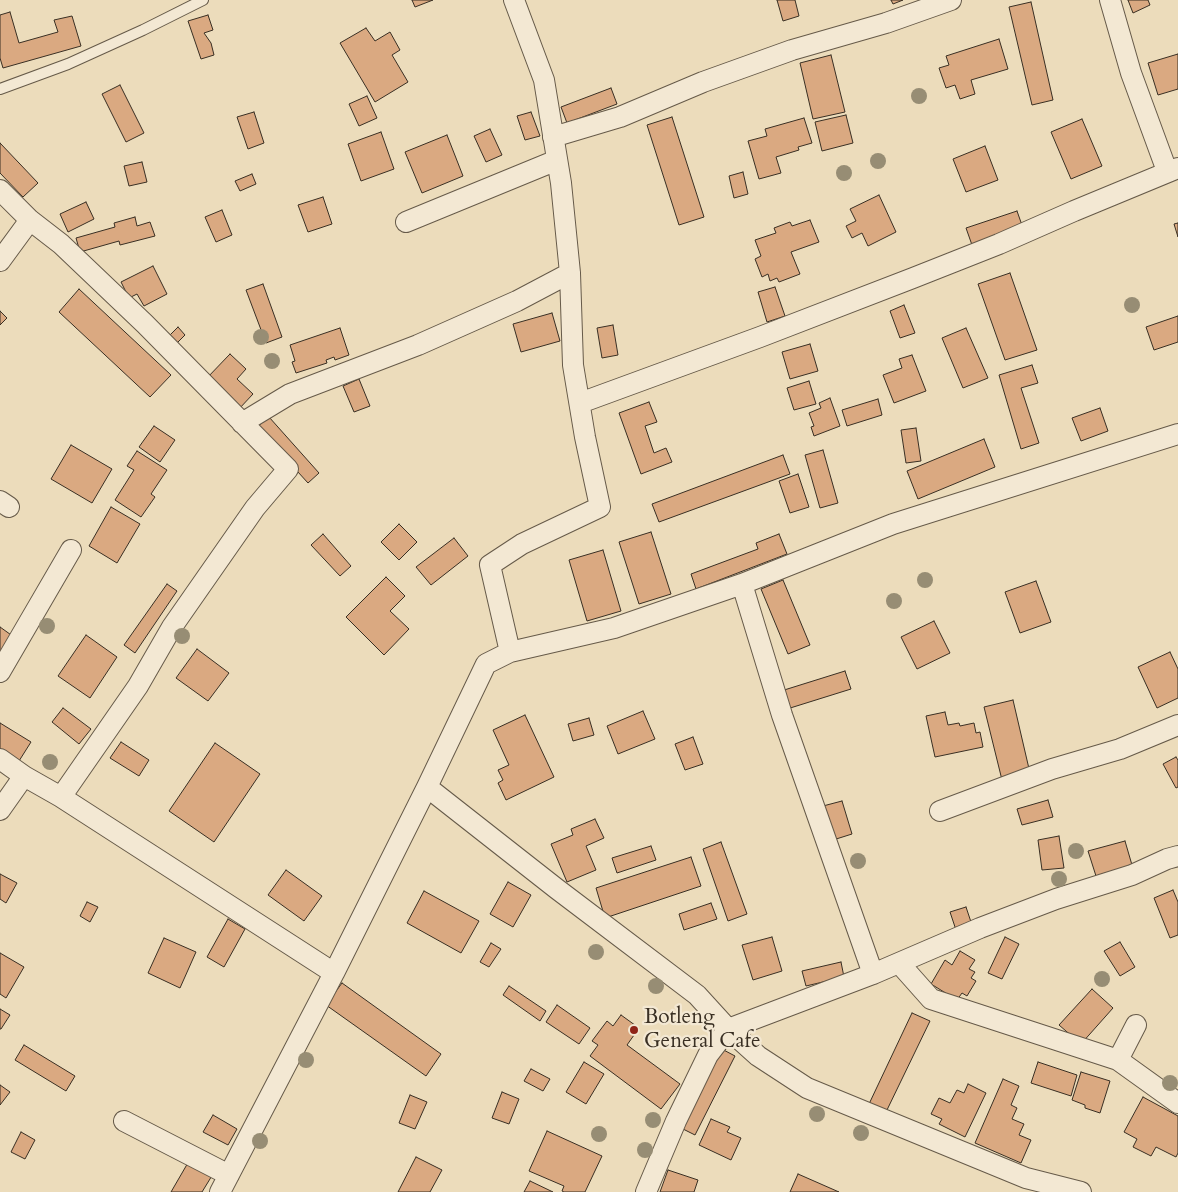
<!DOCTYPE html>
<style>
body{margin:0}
canvas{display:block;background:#ecdcbb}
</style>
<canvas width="1178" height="1192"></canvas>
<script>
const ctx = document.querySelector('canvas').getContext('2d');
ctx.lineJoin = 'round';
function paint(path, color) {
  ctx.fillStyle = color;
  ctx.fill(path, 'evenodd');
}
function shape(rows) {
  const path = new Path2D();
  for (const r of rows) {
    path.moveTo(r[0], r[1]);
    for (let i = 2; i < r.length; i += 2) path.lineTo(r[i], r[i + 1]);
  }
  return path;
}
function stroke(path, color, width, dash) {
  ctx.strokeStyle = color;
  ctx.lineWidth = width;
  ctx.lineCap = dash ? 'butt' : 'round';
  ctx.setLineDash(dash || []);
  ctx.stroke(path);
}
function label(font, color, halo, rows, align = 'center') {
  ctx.font = font + ' Cardo,serif';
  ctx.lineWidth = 4.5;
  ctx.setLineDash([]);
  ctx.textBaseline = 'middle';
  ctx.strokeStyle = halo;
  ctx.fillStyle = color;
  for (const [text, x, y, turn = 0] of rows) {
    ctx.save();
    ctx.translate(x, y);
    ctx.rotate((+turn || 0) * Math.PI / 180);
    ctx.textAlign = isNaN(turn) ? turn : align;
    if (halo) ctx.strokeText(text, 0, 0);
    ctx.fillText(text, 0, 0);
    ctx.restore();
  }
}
const building = shape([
 [412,0,433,0,415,7,412,0],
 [777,0,795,0,799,16,783,21,777,0],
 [891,0,903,0,893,4,891,0],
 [1128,0,1148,0,1150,5,1133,13,1128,0],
 [1031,2,1053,100,1032,105,1009,7,1031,2],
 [10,12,19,43,58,32,54,20,72,16,81,46,3,68,0,58,0,15,10,12],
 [208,15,213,30,204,33,211,43,214,55,201,59,188,21,208,15],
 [366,28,375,41,390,32,400,50,392,55,408,82,375,102,340,43,366,28],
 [999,39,1008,69,971,80,975,94,960,99,955,85,946,88,939,68,949,65,946,56,999,39],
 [1178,54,1178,89,1158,95,1148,63,1178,54],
 [831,55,845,112,813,119,800,63,831,55],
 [120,85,144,133,126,142,102,94,120,85],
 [611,88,617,104,567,123,561,107,611,88],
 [367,96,377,118,359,126,349,104,367,96],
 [254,112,264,143,248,149,237,117,254,112],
 [531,112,540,136,525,140,517,116,531,112],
 [846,115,853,143,822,151,815,122,846,115],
 [672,117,704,217,679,225,647,125,672,117],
 [804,118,812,143,798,147,799,150,776,157,781,173,759,179,748,141,767,136,765,129,804,118],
 [1082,119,1102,166,1071,179,1051,132,1082,119],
 [490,129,502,155,486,162,474,136,490,129],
 [381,132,394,169,361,181,348,144,381,132],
 [447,135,463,176,422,193,405,152,447,135],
 [0,143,38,183,23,197,0,173,0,143],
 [985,146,998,180,966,192,953,159,985,146],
 [142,162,147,182,129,186,124,166,142,162],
 [743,172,748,194,734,198,729,176,743,172],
 [252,174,256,184,240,191,235,181,252,174],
 [879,195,896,232,868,246,862,233,852,238,846,226,856,221,850,209,879,195],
 [323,197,332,224,308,232,298,205,323,197],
 [86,202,94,219,68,232,60,214,86,202],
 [222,210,232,235,216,242,205,217,222,210],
 [1017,211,1023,228,972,245,966,228,1017,211],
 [135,217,137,226,150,222,155,236,120,245,119,241,80,252,76,238,115,227,114,223,135,217],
 [810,220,819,242,791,252,800,274,779,282,777,278,770,281,768,274,762,277,755,259,761,256,755,240,776,233,774,228,790,222,792,226,810,220],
 [1178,223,1178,237,1174,224,1178,223],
 [153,266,167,294,144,306,137,294,129,298,121,282,153,266],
 [1010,273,1037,350,1005,360,978,284,1010,273],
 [263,284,282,337,266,343,246,290,263,284],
 [775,287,785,316,767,322,758,292,775,287],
 [79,289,171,375,150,397,59,312,79,289],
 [904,305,915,333,900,338,890,311,904,305],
 [0,311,7,318,0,325,0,311],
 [552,313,560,341,521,352,513,324,552,313],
 [1178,316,1178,342,1154,350,1146,327,1178,316],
 [613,325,618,355,602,358,597,328,613,325],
 [178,327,185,335,176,344,169,336,178,327],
 [340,328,349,355,335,360,334,357,326,360,327,363,296,373,292,362,295,361,290,345,340,328],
 [966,328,988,378,963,388,942,338,966,328],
 [810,344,818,371,790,379,782,352,810,344],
 [230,354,246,369,237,379,253,394,238,410,206,379,230,354],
 [912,355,926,391,894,403,883,375,902,368,899,359,912,355],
 [1032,365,1038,383,1021,388,1039,443,1021,449,999,375,1032,365],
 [359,379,370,406,354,412,343,386,359,379],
 [809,381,816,404,794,410,787,388,809,381],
 [830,398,840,426,814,436,811,427,814,426,809,413,821,408,819,403,830,398],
 [878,399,882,415,847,426,842,410,878,399],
 [649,402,657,422,645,426,654,453,666,448,672,462,641,474,619,413,649,402],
 [1100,408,1108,431,1081,441,1072,418,1100,408],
 [269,417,319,473,308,483,257,427,269,417],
 [154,426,175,440,160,462,139,447,154,426],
 [916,428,921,461,906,463,901,430,916,428],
 [984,439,995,467,918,499,907,471,984,439],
 [71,445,112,469,92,503,51,479,71,445],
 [823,450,838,503,820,508,805,455,823,450],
 [137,451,167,470,151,494,155,497,141,517,115,500,134,470,127,466,137,451],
 [783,455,790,474,659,522,652,504,783,455],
 [798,474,809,507,790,513,779,481,798,474],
 [111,507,140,524,117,563,89,546,111,507],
 [399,524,417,542,399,560,381,542,399,524],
 [651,532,671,594,639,604,619,542,651,532],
 [323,534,351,566,340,576,311,545,323,534],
 [779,534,787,554,696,589,691,574,758,549,756,543,779,534],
 [454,538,468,556,431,585,416,567,454,538],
 [603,550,621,611,587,621,569,560,603,550],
 [386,577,405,596,390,611,409,629,384,655,346,617,386,577],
 [783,580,810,645,788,654,761,589,783,580],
 [1036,581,1051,622,1020,633,1005,592,1036,581],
 [167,584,177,591,135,653,124,645,167,584],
 [934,621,950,653,917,669,901,637,934,621],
 [0,627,14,637,0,656,0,627],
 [86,635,117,657,90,698,58,676,86,635],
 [197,649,229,673,208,701,176,678,197,649],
 [1170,652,1178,669,1178,698,1157,708,1138,667,1170,652],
 [845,671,851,689,787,709,781,691,845,671],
 [1013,700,1030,773,1002,780,984,707,1013,700],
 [63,708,91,729,79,744,52,722,63,708],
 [643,711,655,739,618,754,607,726,643,711],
 [945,712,948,725,959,723,960,726,974,723,976,733,980,732,983,747,935,757,926,716,945,712],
 [525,715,554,777,506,800,498,783,503,780,498,770,509,765,493,730,525,715],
 [589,718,594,735,573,741,568,724,589,718],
 [0,723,31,742,19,761,0,750,0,723],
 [693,737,703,764,685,770,675,744,693,737],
 [121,742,149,760,139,776,110,758,121,742],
 [215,743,260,774,214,842,169,811,215,743],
 [1176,757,1178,760,1178,787,1176,788,1163,764,1176,757],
 [1048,800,1053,817,1022,825,1017,809,1048,800],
 [842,801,852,834,833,840,823,806,842,801],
 [595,819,604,838,586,846,596,870,567,882,551,844,573,835,571,829,595,819],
 [1059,836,1064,868,1042,870,1038,840,1059,836],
 [1125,841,1132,865,1096,876,1088,851,1125,841],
 [721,842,747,914,728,921,703,849,721,842],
 [651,846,656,860,617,873,612,858,651,846],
 [691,857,701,886,605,918,596,888,691,857],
 [286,870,322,896,304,921,268,895,286,870],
 [0,874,17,883,6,903,0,899,0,874],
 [508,882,531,895,513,927,490,914,508,882],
 [1173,890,1178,902,1178,935,1170,938,1154,898,1173,890],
 [424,891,479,921,461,953,407,923,424,891],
 [87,902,98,907,90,922,80,916,87,902],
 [711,903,717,919,684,930,679,914,711,903],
 [966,907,972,925,956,930,950,912,966,907],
 [228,919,245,929,224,967,207,957,228,919],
 [772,937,782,971,753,980,742,945,772,937],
 [1005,937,1019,944,1002,979,988,973,1005,937],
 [164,938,196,952,180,988,148,973,164,938],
 [1120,942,1135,967,1120,976,1104,951,1120,942],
 [491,943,501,949,489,967,480,962,491,943],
 [960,951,975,960,969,969,975,972,971,978,976,981,967,996,962,993,957,1000,931,984,945,960,952,965,960,951],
 [0,953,24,967,6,998,0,994,0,953],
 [841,962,844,977,806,986,802,971,841,962],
 [342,983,441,1054,426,1076,326,1005,342,983],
 [509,986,546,1011,540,1021,503,995,509,986],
 [1092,989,1113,1008,1081,1044,1059,1025,1092,989],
 [557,1005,590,1028,579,1044,546,1022,557,1005],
 [0,1009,10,1015,1,1029,0,1029,0,1009],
 [912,1013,930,1021,886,1112,869,1104,912,1013],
 [621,1015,639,1028,627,1045,680,1084,661,1109,590,1056,598,1045,592,1041,607,1021,613,1026,621,1015],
 [24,1045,75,1076,66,1091,15,1060,24,1045],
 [718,1047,735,1056,695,1135,677,1126,718,1047],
 [584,1062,604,1074,586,1104,566,1092,584,1062],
 [1038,1062,1077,1075,1071,1096,1031,1083,1038,1062],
 [531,1069,550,1079,543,1091,524,1081,531,1069],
 [1081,1072,1110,1081,1100,1113,1085,1108,1085,1105,1072,1100,1081,1072],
 [1003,1079,1019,1086,1011,1105,1017,1108,1012,1119,1024,1124,1019,1135,1031,1140,1021,1163,975,1143,1003,1079],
 [968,1084,986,1093,965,1137,939,1124,942,1119,931,1114,939,1098,950,1103,957,1090,964,1093,968,1084],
 [0,1085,10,1092,0,1105,0,1085],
 [502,1092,519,1099,509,1124,492,1118,502,1092],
 [410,1095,427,1102,415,1129,399,1123,410,1095],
 [1143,1097,1178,1116,1178,1153,1176,1157,1156,1147,1151,1156,1133,1147,1137,1139,1124,1132,1143,1097],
 [213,1115,237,1129,228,1145,203,1132,213,1115],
 [711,1119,730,1127,727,1132,741,1138,731,1160,699,1145,711,1119],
 [547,1131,602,1156,585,1192,564,1192,562,1191,564,1186,529,1171,547,1131],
 [21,1132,35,1140,25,1159,11,1152,21,1132],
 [416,1157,442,1170,430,1192,398,1192,416,1157],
 [189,1161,213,1174,202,1192,171,1192,189,1161],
 [668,1170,698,1180,694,1192,660,1192,668,1170],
 [798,1174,839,1192,790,1192,798,1174],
 [530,1181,553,1192,524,1192,530,1181]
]);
paint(building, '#daa981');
stroke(building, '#392f23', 1);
const lane = shape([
 [0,89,68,64,143,30,203,0]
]);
const street = shape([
 [1110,0,1131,73,1167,171],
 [553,137,620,117,703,82,792,50,886,23,951,0],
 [0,190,30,220,61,244,145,324,288,469,255,508,172,627,138,686,61,797],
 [406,222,557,160],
 [0,261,30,220],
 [580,403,760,337,913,278,999,244,1074,211,1178,168],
 [242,423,290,394,418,345,517,301,570,273],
 [0,501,9,507],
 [742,584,782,715,873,974],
 [510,652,490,565,522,544,600,507,585,437,573,365,570,273,561,183,544,80,514,0],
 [0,672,71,550],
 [0,759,24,776],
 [427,787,557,889,697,995,728,1029,873,974,980,928,1056,899,1132,875,1167,859,1178,856],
 [0,810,24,776,61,797,334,973,220,1192],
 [940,811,1052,769,1120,749,1178,725],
 [899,963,931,999,1118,1060,1178,1103],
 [334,973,427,787,486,664,510,652,614,628,742,584,893,524,1178,434],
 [1118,1060,1136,1025],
 [124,1121,229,1175],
 [646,1192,676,1121,708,1055,728,1029,758,1056,807,1088,1026,1178,1081,1192]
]);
stroke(lane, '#665a49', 12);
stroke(street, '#665a49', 22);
stroke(lane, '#f3e8d3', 10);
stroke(street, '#f3e8d3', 20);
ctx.fillStyle = '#978d74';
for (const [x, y] of [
 [919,96],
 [878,161],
 [844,173],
 [1132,305],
 [261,337],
 [272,361],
 [925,580],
 [894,601],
 [47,626],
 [182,636],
 [50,762],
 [1076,851],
 [858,861],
 [1059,879],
 [596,952],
 [1102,979],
 [656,986],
 [306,1060],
 [1170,1083],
 [817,1114],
 [653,1120],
 [861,1133],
 [599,1134],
 [260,1141],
 [645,1150]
]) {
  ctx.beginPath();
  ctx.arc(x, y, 8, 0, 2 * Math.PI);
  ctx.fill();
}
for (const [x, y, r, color] of [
 [634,1030,5,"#8f2418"]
]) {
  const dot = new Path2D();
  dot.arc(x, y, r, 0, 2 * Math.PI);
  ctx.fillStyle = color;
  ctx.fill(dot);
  stroke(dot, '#f3e8d3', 2);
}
label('21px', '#392f23', '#f3e8d3', [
 ["Botleng",644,1018],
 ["General Cafe",644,1042]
], 'left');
</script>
